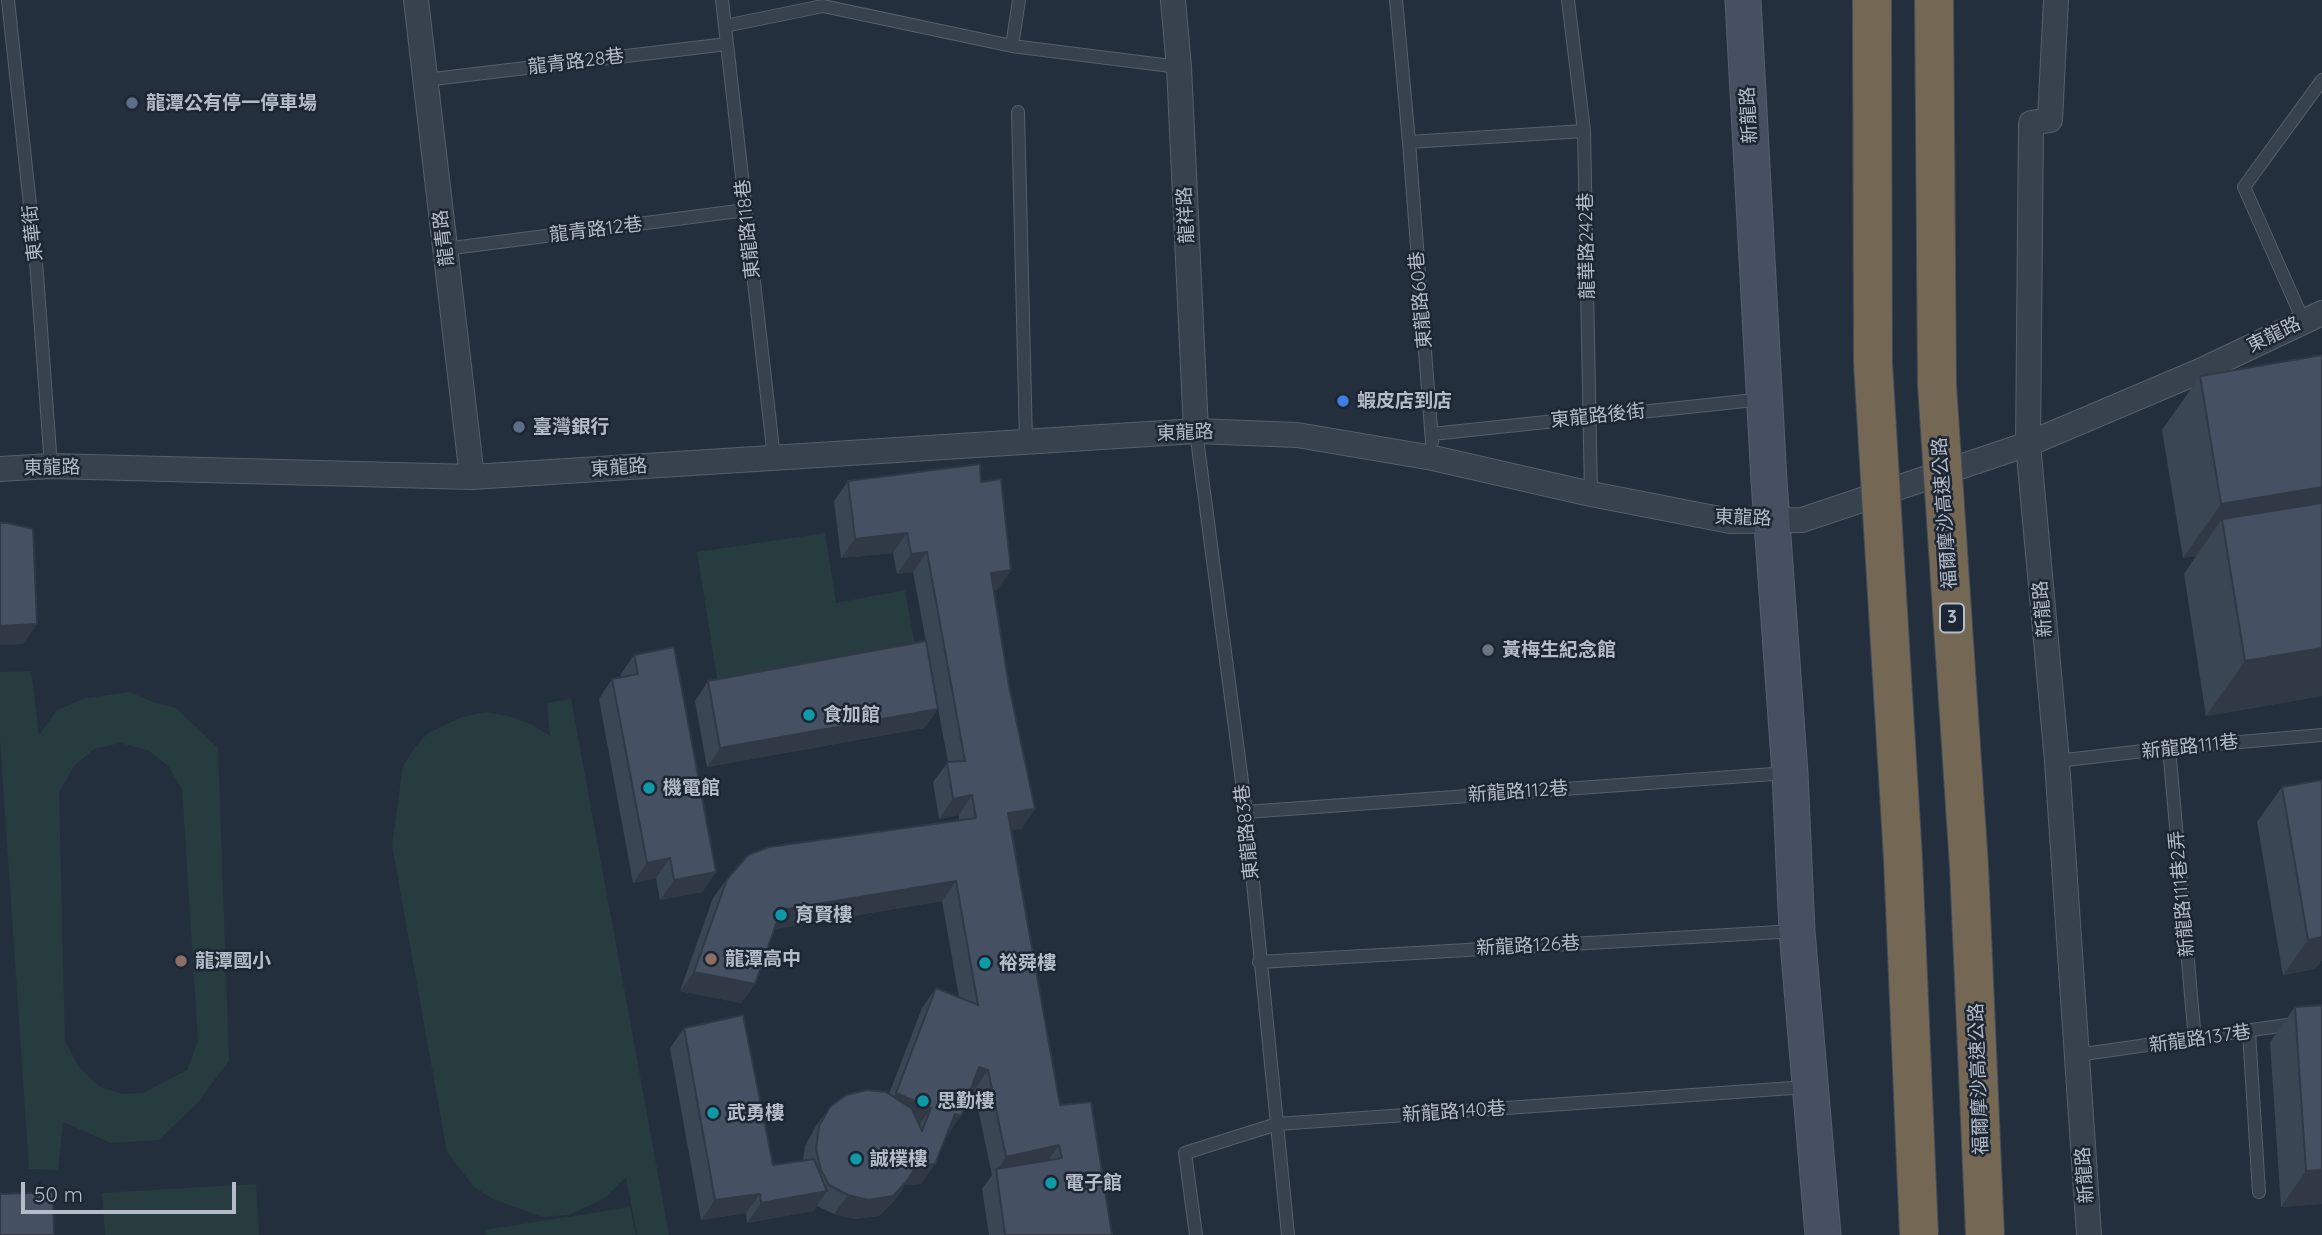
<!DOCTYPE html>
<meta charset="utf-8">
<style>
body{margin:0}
#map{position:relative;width:2322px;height:1235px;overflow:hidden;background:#242f3e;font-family:Quicksand,sans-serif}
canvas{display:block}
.scale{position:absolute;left:21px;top:1182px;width:215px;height:32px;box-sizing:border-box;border:4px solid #b4bcc9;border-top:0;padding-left:9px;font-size:21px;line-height:24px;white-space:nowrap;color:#b4bcc9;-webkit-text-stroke:5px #1d2633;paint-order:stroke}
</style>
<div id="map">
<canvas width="2322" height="1235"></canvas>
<div class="scale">50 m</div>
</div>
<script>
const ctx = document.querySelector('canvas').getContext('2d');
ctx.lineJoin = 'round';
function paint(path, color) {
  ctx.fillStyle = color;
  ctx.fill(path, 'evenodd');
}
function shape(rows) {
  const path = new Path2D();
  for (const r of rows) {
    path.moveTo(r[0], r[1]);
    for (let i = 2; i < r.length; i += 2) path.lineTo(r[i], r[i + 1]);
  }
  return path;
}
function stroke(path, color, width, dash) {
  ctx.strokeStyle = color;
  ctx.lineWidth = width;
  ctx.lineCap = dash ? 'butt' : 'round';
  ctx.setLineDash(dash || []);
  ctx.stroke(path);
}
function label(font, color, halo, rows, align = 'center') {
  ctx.font = font + ' Quicksand,"Noto Sans TC",sans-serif';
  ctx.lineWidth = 5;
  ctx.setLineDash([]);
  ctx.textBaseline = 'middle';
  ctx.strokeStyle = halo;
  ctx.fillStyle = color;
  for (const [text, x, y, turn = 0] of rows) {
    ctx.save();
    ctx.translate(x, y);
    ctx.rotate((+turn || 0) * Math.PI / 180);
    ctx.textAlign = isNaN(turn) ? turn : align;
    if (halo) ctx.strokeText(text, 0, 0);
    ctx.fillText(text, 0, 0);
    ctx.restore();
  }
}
paint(shape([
 [825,533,836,603,905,590,917,656,719,690,697,552],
 [31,671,39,735,57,710,86,698,130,692,152,702,176,708,218,748,229,1060,200,1100,159,1140,111,1143,63,1122,58,1170,29,1169,0,739,0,672],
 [120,743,148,750,168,766,182,789,198,1041,187,1070,143,1093,123,1094,100,1087,79,1067,65,1041,59,793,74,766,94,749],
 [571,699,633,1037,669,1235,637,1235,626,1177,606,1197,591,1205,568,1215,542,1217,493,1199,474,1187,447,1152,392,845,403,766,413,750,428,733,462,717,486,712,512,717,533,725,550,736,547,703],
 [256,1184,259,1235,105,1235,102,1193],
 [630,1207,636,1235,486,1235,485,1230]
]), '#263c3f');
const lane = shape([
 [8,0,36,261,51,466],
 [722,0,774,458],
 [1396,0,1409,142,1584,131],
 [1568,0,1584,131,1591,494],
 [725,26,823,6,1012,46,1179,67],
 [1012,46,1019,0],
 [425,80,727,44],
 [1018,112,1026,442],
 [1409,142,1432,442],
 [445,249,746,210],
 [2303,320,2244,187,2322,80],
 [1196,431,1246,812,1288,1235],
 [1432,434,1764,399],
 [2169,748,2195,1040],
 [2057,761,2169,748,2322,735],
 [1246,812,1787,773],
 [1259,962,1796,931],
 [2249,1032,2259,1192],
 [2077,1055,2322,1020],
 [1196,1235,1185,1153,1277,1124,1807,1087]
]);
const street = shape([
 [416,0,472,477],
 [1173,0,1179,67,1196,431],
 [2056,0,2050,120,2031,123,2028,444,2057,761,2089,1235],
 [0,469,51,466,472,477,1196,431,1297,435,1433,458,1591,494,1730,521,1802,520,2028,444,2200,371,2322,313]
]);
const secondary = shape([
 [1743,0,1769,481,1790,773,1797,931,1823,1235]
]);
stroke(lane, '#565f6c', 14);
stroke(street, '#565f6c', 26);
stroke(secondary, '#565f6c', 37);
stroke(lane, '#38414e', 12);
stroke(street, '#38414e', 24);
stroke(secondary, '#465061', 35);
const highwayBridge = shape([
 [1872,0,1873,363,1903,859,1919,1235],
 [1934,0,1937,385,1969,866,1985,1235]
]);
stroke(highwayBridge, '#434c59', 40, []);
stroke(highwayBridge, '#746855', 38);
paint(shape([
 [2200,376,2322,696,2206,716,2184,574,2196,556,2183,558,2162,430],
 [848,481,981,482,1011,570,997,590,994,590,1009,686,1035,809,1021,829,1012,830,1060,1105,1112,1235,989,1235,982,1189,992,1175,974,1090,971,1089,921,1184,905,1185,895,1200,879,1216,854,1219,834,1214,817,1206,813,1211,747,1223,746,1213,701,1220,670,1048,684,1028,773,1165,803,1160,805,1146,816,1126,830,1107,889,1094,922,1008,936,988,959,997,942,901,774,929,755,984,741,1003,680,991,713,898,727,879,959,820,959,815,939,819,933,782,948,762,933,682,938,709,924,728,707,767,695,701,708,681,926,642,913,572,897,574,893,553,841,558,834,501],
 [634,655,716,872,702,892,660,900,656,878,633,883,599,699,612,679,621,677,621,674],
 [2322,780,2322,960,2315,969,2283,975,2257,822,2282,787],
 [2322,1005,2322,1204,2281,1207,2270,1042,2295,1007]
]), '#3b4654');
paint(shape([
 [2322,487,2322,515,2222,519,2196,556,2183,558,2221,504],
 [907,533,893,553,841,558,855,539],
 [927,552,913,572,897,574,911,554],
 [1011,570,997,590,977,592,991,573],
 [37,624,23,644,0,645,0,626],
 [2322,648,2322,696,2206,716,2245,661],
 [938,709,924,728,707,767,720,748],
 [972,795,959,815,939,819,953,799],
 [1035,809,1021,829,995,833,1008,813],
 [670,858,656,878,633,883,647,863],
 [716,872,702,892,660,900,674,880],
 [956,881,942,901,767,930,781,910],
 [2322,926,2322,960,2315,969,2283,975,2308,940],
 [694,972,755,984,741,1003,680,991],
 [979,1067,988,1070,974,1090,965,1087],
 [896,1093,931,1108,917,1128,883,1113],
 [955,1114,961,1116,947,1136,941,1134],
 [1059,1145,1045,1165,996,1172,1006,1157],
 [935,1164,921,1184,905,1185,895,1200,879,1216,854,1219,834,1214,848,1195,916,1166],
 [2322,1170,2322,1204,2281,1207,2306,1171],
 [827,1191,813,1211,747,1223,761,1203],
 [760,1194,746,1213,701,1220,715,1200]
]), '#303945');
const building = shape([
 [2322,355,2322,487,2221,504,2200,376,2322,355],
 [980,464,981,482,1001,479,1011,570,991,573,1009,686,1035,809,1008,813,1060,1105,1091,1102,1112,1235,1005,1235,996,1169,1062,1158,1059,1145,1006,1157,988,1070,979,1067,961,1116,955,1114,935,1164,916,1166,908,1180,893,1196,868,1200,848,1195,829,1185,821,1170,816,1149,819,1126,830,1107,846,1095,867,1090,886,1092,912,1109,922,1131,931,1108,896,1093,936,988,978,1005,956,881,781,910,755,984,694,972,727,879,748,855,769,847,976,818,972,795,953,799,947,762,965,761,927,552,911,554,907,533,855,539,848,481,980,464],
 [2322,503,2322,648,2245,661,2222,519,2322,503],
 [0,523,8,523,33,529,37,624,0,626,0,523],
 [926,641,938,709,720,748,708,681,926,641],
 [674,647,716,872,674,880,670,858,647,863,612,679,638,674,634,655,674,647],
 [2322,780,2322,937,2308,940,2282,787,2322,780],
 [2322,1005,2322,1170,2306,1171,2295,1007,2322,1005],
 [743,1015,773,1165,814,1159,827,1191,761,1203,760,1194,715,1200,684,1028,743,1015],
 [53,1192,54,1235,0,1235,0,1194,53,1192]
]);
paint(building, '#455162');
stroke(building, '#303945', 2);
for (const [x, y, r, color] of [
 [132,103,7,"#5c6f8a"],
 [1343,401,7,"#3f7fe0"],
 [519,427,7,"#5c6f8a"],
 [1488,650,7,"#6b7280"],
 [809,715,7,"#0f9aa8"],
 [649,788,7,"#0f9aa8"],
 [781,915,7,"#0f9aa8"],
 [711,959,7,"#8d6e63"],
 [181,961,7,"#8d6e63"],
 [985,963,7,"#0f9aa8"],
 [923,1101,7,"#0f9aa8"],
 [713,1113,7,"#0f9aa8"],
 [856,1159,7,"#0f9aa8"],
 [1051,1183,7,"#0f9aa8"]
]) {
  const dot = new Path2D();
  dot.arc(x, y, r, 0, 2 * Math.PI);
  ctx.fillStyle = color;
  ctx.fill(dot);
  stroke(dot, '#1d2633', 2.5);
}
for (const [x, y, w] of [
 [1952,618,24]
]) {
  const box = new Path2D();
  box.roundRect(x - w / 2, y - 14.5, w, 29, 5);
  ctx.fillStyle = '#1d2633';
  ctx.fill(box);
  stroke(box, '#b4bcc9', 2);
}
label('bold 18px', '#b4bcc9', null, [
 ["3",1952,618]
]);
label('19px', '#b4bcc9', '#1d2633', [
 ["龍青路28巷",576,62,-7],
 ["新龍路",1749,115,-93],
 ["龍祥路",1186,215,-93],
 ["東龍路118巷",748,229,-96],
 ["龍青路12巷",596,230,-7],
 ["東華街",33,233,-96],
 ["龍青路",444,238,-97],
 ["龍華路242巷",1587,246,-91],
 ["東龍路60巷",1421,300,-95],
 ["東龍路",2274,335,-26],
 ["東龍路後街",1598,416,-6],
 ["東龍路",1185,433,-2],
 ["東龍路",52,468,-1],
 ["東龍路",619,468,-4],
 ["福爾摩沙高速公路",1945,513,-94],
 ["東龍路",1743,518,2],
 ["新龍路",2043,609,-95],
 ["新龍路111巷",2190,747,-6],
 ["新龍路112巷",1518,792,-4],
 ["東龍路83巷",1247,832,-96],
 ["新龍路111巷2弄",2182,894,-95],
 ["新龍路126巷",1528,946,-3],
 ["新龍路137巷",2200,1039,-8],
 ["福爾摩沙高速公路",1979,1079,-92],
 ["新龍路140巷",1454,1112,-4],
 ["新龍路",2085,1175,-94]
]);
label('bold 19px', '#b4bcc9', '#1d2633', [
 ["龍潭公有停一停車場",146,103],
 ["蝦皮店到店",1357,401],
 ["臺灣銀行",533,427],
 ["黃梅生紀念館",1502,650],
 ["食加館",823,715],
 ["機電館",663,788],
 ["育賢樓",795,915],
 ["龍潭高中",725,959],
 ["龍潭國小",195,961],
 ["裕舜樓",999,963],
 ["思勤樓",937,1101],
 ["武勇樓",727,1113],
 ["誠樸樓",870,1159],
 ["電子館",1065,1183]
], 'left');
</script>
